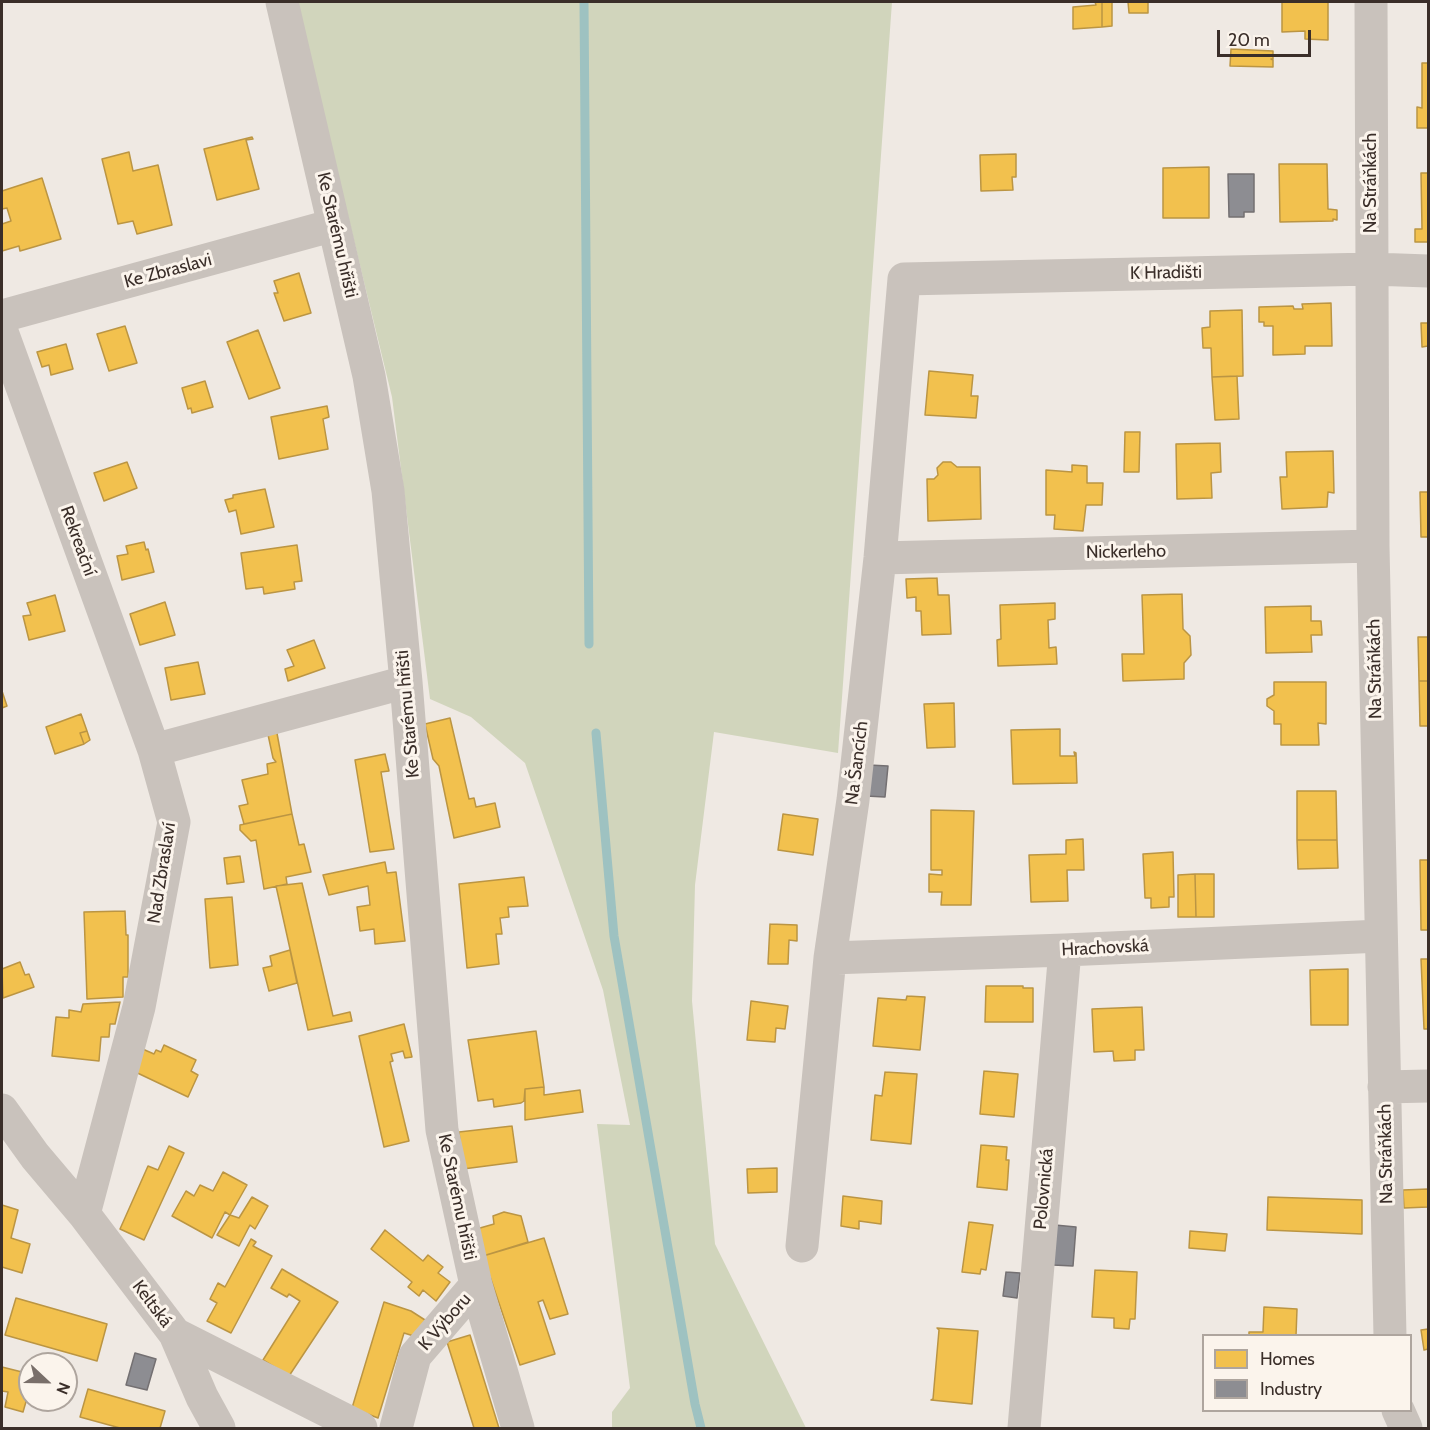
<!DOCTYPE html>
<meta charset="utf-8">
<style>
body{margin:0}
#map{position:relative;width:1430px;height:1430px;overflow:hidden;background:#efe9e3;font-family:Cabin,sans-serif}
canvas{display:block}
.frame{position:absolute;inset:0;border:3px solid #3a2e29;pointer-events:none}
.legend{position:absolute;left:1202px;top:1334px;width:210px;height:78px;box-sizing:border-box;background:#fbf4ec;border:2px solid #aea59e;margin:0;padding:8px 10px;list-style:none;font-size:18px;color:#3a2e29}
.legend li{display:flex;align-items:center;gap:12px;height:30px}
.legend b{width:30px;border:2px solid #aea59e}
.north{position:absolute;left:18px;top:1352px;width:60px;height:60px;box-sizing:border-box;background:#fbf4ec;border:2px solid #aea59e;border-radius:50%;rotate:112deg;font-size:16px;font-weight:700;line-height:24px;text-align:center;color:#3a2e29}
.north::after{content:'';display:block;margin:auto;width:21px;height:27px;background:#796f6a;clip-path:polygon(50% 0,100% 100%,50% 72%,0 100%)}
.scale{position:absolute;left:1217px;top:30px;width:94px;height:27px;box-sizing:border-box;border:3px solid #3a2e29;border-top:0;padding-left:8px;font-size:18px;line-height:21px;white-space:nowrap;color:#3a2e29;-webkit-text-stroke:4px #fbf4ec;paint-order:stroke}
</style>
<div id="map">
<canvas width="1430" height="1430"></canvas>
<div class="frame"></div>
<ul class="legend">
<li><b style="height:16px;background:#f2c14e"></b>Homes</li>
<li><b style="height:16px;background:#8d8d92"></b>Industry</li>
</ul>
<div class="north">N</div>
<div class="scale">20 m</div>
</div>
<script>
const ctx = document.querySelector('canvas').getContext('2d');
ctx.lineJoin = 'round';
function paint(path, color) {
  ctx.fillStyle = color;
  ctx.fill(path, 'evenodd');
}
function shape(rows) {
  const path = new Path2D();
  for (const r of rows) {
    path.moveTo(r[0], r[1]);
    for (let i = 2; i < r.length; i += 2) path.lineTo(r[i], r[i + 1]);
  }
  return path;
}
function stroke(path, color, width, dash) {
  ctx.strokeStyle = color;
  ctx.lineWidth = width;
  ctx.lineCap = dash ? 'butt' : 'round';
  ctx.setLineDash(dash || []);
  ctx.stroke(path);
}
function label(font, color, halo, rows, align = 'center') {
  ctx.font = font + ' Cabin,sans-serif';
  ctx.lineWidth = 6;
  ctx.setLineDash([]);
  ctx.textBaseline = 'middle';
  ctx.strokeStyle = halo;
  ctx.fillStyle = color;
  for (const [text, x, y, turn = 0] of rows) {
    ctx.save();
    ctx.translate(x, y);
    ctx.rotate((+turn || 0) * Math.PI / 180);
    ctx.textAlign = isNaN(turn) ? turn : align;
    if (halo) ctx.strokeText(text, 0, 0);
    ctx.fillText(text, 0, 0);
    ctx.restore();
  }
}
paint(shape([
 [296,2,892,2,838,753,714,732,695,885,692,1001,715,1244,806,1428,612,1428,612,1412,630,1388,597,1124,630,1125,603,990,525,763,471,717,430,699,392,397]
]), '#d1d5bc');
const homes = shape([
 [1095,2,1102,2,1102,27,1073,29,1073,7,1096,5,1095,2],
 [1102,2,1112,2,1112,26,1102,27,1102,2],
 [1128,2,1148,2,1148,13,1129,13,1128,2],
 [1282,2,1328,2,1328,40,1305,39,1305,31,1282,32,1282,2],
 [1231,49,1273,51,1273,59,1271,59,1273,60,1273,67,1230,66,1231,49],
 [1422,63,1428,63,1428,128,1417,128,1417,107,1422,108,1422,63],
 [252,137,253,139,246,140,259,189,217,200,204,149,252,137],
 [129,152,133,171,158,165,172,225,137,234,133,221,118,224,102,159,129,152],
 [1016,154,1016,177,1012,177,1013,190,981,191,980,155,1016,154],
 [1279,164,1327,164,1328,209,1337,210,1337,220,1333,219,1333,221,1280,222,1279,164],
 [1209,167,1209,218,1163,218,1163,168,1209,167],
 [1421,173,1428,173,1428,242,1415,242,1415,229,1422,229,1421,173],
 [42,178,61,239,20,251,19,246,2,251,2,224,11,221,7,208,2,209,2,191,42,178],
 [299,273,311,313,284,321,274,293,278,293,274,281,299,273],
 [1331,303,1332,346,1305,346,1305,354,1273,355,1273,326,1264,326,1264,322,1259,322,1259,307,1293,306,1294,309,1303,309,1302,304,1331,303],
 [1242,310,1243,376,1212,377,1211,348,1203,348,1202,328,1210,327,1210,311,1242,310],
 [1421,323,1428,323,1428,346,1422,347,1421,323],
 [125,326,137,363,109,371,97,334,125,326],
 [258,330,280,388,249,399,227,342,258,330],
 [66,344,73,369,51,375,49,365,42,367,37,352,66,344],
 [929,371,973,375,971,396,978,396,976,418,925,415,929,371],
 [1237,376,1239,419,1215,420,1212,377,1237,376],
 [205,381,213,407,192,413,191,408,188,409,182,388,205,381],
 [327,406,329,417,323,419,328,449,279,459,271,417,327,406],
 [1125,432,1140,432,1139,472,1124,472,1125,432],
 [1220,443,1221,472,1211,473,1212,498,1177,499,1176,444,1220,443],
 [1333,451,1334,493,1328,492,1327,507,1282,509,1280,477,1287,477,1286,452,1333,451],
 [127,462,137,488,104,501,94,473,127,462],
 [943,462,951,462,957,467,980,467,981,519,928,521,927,479,934,479,938,475,937,468,943,462],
 [1072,465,1087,466,1087,483,1103,483,1102,505,1086,505,1083,531,1054,529,1055,515,1046,515,1046,470,1072,472,1072,465],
 [265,489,274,527,241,534,236,510,229,512,225,500,233,498,233,495,265,489],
 [1420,492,1428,492,1428,537,1421,537,1420,492],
 [144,542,146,550,148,549,154,572,122,580,117,556,128,554,126,546,144,542],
 [297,545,302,581,294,582,295,589,264,594,263,587,246,589,241,553,297,545],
 [937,578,938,595,949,595,951,634,922,635,921,611,916,611,916,597,907,598,906,579,937,578],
 [1182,594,1183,629,1190,636,1191,655,1184,663,1184,679,1123,681,1122,654,1144,654,1142,595,1182,594],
 [55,595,65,631,29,640,23,616,31,615,27,603,55,595],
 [165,602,175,635,140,645,130,614,165,602],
 [1055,603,1055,619,1048,620,1049,648,1056,647,1057,664,998,666,997,640,1001,639,1000,605,1055,603],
 [1311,606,1311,621,1321,621,1322,635,1311,635,1312,652,1266,653,1265,607,1311,606],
 [1418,637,1428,637,1428,681,1419,681,1418,637],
 [314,640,325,668,288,681,285,669,294,666,287,650,314,640],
 [198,662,205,694,171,700,165,668,198,662],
 [1419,681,1428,681,1428,726,1420,726,1419,681],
 [1274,682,1326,682,1326,724,1318,723,1319,745,1281,745,1281,724,1274,724,1274,711,1267,706,1267,699,1274,695,1274,682],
 [2,691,7,706,2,708,2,691],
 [954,703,955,747,927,748,924,704,954,703],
 [81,714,87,731,80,733,84,744,55,754,46,727,81,714],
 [450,718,469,799,474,798,476,807,495,803,500,827,454,838,439,766,433,759,425,724,450,718],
 [276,728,292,814,244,824,239,806,248,804,242,780,268,774,267,764,276,762,273,758,267,730,276,728],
 [1060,729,1060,756,1075,756,1074,752,1076,753,1077,783,1013,784,1011,730,1060,729],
 [87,731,90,740,84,744,80,733,87,731],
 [385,754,389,771,381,772,394,849,370,852,355,760,385,754],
 [1297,791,1336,791,1337,840,1297,840,1297,791],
 [931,810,974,811,971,905,941,905,942,892,929,892,929,874,942,875,942,870,931,870,931,810],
 [292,814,299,845,304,844,311,872,286,877,287,884,264,889,256,840,251,841,240,830,240,825,292,814],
 [783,814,818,819,813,855,778,850,783,814],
 [1083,839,1084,870,1067,870,1068,901,1031,902,1029,855,1066,854,1066,840,1083,839],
 [1297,840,1337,840,1338,868,1298,869,1297,840],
 [1173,852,1174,897,1169,897,1169,907,1151,908,1151,898,1145,898,1143,854,1173,852],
 [240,856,244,882,227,884,224,858,240,856],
 [1420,860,1428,860,1428,930,1421,930,1420,860],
 [385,862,387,873,396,872,405,941,375,944,374,929,360,931,357,907,370,905,368,886,329,895,323,875,385,862],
 [1195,874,1196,917,1178,917,1178,875,1195,874],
 [1195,874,1214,874,1214,917,1196,917,1195,874],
 [524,877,528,906,508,907,509,917,500,918,502,934,496,934,499,964,467,968,459,884,524,877],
 [302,883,333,1016,350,1012,352,1021,308,1030,276,886,302,883],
 [232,897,238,965,210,968,205,899,232,897],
 [125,911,126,935,128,935,128,977,123,977,123,997,87,999,84,912,125,911],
 [770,924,797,925,797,941,789,940,788,964,768,964,770,924],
 [290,950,297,983,269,991,263,968,272,966,270,956,290,950],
 [1421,959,1428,959,1428,1029,1424,1029,1421,959],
 [20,962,25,975,29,974,34,987,3,998,2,969,20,962],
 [1348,969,1348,1025,1311,1025,1310,970,1348,969],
 [986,986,1023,986,1023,988,1033,988,1033,1022,985,1022,986,986],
 [907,996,925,997,920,1050,873,1046,878,998,906,1000,907,996],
 [751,1001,788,1006,785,1029,776,1028,775,1042,747,1040,751,1001],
 [120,1002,115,1024,110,1024,109,1037,101,1037,99,1061,52,1056,56,1017,69,1018,69,1010,81,1012,83,1004,120,1002],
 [1142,1007,1144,1050,1135,1050,1135,1060,1114,1061,1113,1051,1094,1052,1092,1009,1142,1007],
 [404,1024,412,1057,405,1058,403,1051,391,1054,393,1061,390,1062,409,1141,384,1147,359,1036,404,1024],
 [536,1031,544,1087,525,1089,524,1101,521,1103,494,1107,493,1099,478,1101,468,1040,536,1031],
 [164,1045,196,1060,191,1071,198,1075,188,1097,129,1069,138,1047,154,1054,156,1050,161,1052,164,1045],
 [984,1071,1018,1074,1014,1117,980,1114,984,1071],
 [885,1072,917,1074,911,1144,871,1140,875,1095,882,1096,885,1072],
 [544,1087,544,1095,580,1090,583,1112,525,1120,525,1089,544,1087],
 [512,1126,517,1162,463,1169,459,1132,512,1126],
 [981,1145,1007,1147,1006,1160,1009,1160,1007,1190,977,1187,981,1145],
 [169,1146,184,1153,144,1240,120,1229,148,1166,158,1170,169,1146],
 [777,1168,777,1192,748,1193,747,1169,777,1168],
 [223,1172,247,1185,230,1215,225,1212,212,1238,172,1216,186,1191,194,1196,200,1185,213,1191,223,1172],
 [1428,1189,1428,1207,1404,1208,1403,1190,1428,1189],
 [843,1196,882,1201,881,1224,859,1221,859,1229,841,1226,843,1196],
 [252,1197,268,1206,255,1229,250,1225,239,1246,217,1235,230,1215,239,1218,252,1197],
 [1268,1197,1362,1200,1362,1234,1267,1230,1268,1197],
 [2,1205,18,1210,11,1238,30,1244,22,1273,2,1267,2,1205],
 [504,1212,521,1216,528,1242,483,1256,473,1230,494,1224,493,1216,504,1212],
 [969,1222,993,1225,986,1270,981,1269,980,1274,962,1272,969,1222],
 [385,1230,423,1261,428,1255,443,1267,438,1273,450,1282,436,1301,423,1290,419,1296,408,1287,412,1282,371,1249,385,1230],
 [1190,1231,1227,1234,1225,1251,1189,1248,1190,1231],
 [544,1238,568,1314,550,1319,543,1300,538,1302,555,1354,520,1365,483,1256,544,1238],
 [251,1239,256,1242,253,1246,272,1256,231,1333,207,1321,217,1303,210,1299,218,1283,225,1287,251,1239],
 [282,1269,338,1302,289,1376,263,1360,300,1301,289,1294,287,1297,271,1288,282,1269],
 [1095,1270,1137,1272,1135,1319,1130,1319,1129,1329,1114,1328,1114,1318,1092,1317,1095,1270],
 [16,1298,107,1324,97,1361,5,1335,16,1298],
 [384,1302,411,1311,425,1320,417,1337,404,1333,378,1418,352,1408,384,1302],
 [1264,1307,1297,1309,1296,1336,1249,1336,1249,1332,1263,1332,1264,1307],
 [937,1328,978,1331,972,1404,931,1400,933,1399,939,1330,937,1328],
 [1428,1329,1428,1349,1424,1350,1421,1330,1428,1329],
 [470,1335,499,1428,474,1428,447,1342,470,1335],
 [2,1367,30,1374,30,1388,23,1412,5,1407,8,1392,2,1391,2,1367],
 [88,1389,165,1411,160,1428,120,1428,80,1417,88,1389]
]);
paint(homes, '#f2c14e');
stroke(homes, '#bb9543', 1.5);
const industry = shape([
 [1228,174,1254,174,1254,212,1244,212,1244,217,1229,217,1228,174],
 [869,765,888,766,885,797,866,796,869,765],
 [1055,1225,1076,1227,1073,1266,1053,1265,1055,1225],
 [1006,1272,1020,1273,1017,1298,1003,1296,1006,1272],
 [135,1353,156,1359,147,1390,126,1385,135,1353]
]);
paint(industry, '#8d8d92');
stroke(industry, '#747072', 1.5);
stroke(shape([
 [584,2,589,644],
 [596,733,614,936,695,1404,701,1428]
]), '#9ec2c1', 9);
stroke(shape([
 [282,2,369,376,388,491,406,682,442,1130,476,1285,518,1428],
 [1371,2,1373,546,1390,1336],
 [2,316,334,225],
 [2,332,154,750,174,822,139,1007,84,1214],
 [880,558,1373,546],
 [154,750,406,682],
 [830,958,1065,950,1381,936],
 [1384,1087,1428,1086],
 [2,1110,35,1156,84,1214,175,1334,361,1428],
 [802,1246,830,958,853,800,880,558,904,279,1372,269,1428,271],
 [175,1334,202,1397,219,1428],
 [1398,1410,1406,1428],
 [396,1428,415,1356,476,1285],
 [1024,1428,1065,950]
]), '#c9c2bc', 33);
label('18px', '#3a2e29', '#fbf4ec', [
 ["Na Stráňkách",1371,183,-90],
 ["Ke Starému hřišti",337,235,77],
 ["Ke Zbraslavi",168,271,-15],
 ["K Hradišti",1166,273,-1],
 ["Rekreační",78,541,70],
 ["Nickerleho",1126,552,-1],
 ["Na Stráňkách",1375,669,-91],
 ["Ke Starému hřišti",408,714,-95],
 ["Na Šancích",857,763,-83],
 ["Nad Zbraslaví",162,873,-81],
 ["Hrachovská",1105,948,-3],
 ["Na Stráňkách",1386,1154,-91],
 ["Polovnická",1044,1189,-85],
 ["Ke Starému hřišti",457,1197,78],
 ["Keltská",152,1304,53],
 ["K Výboru",445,1322,-49]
]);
</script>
